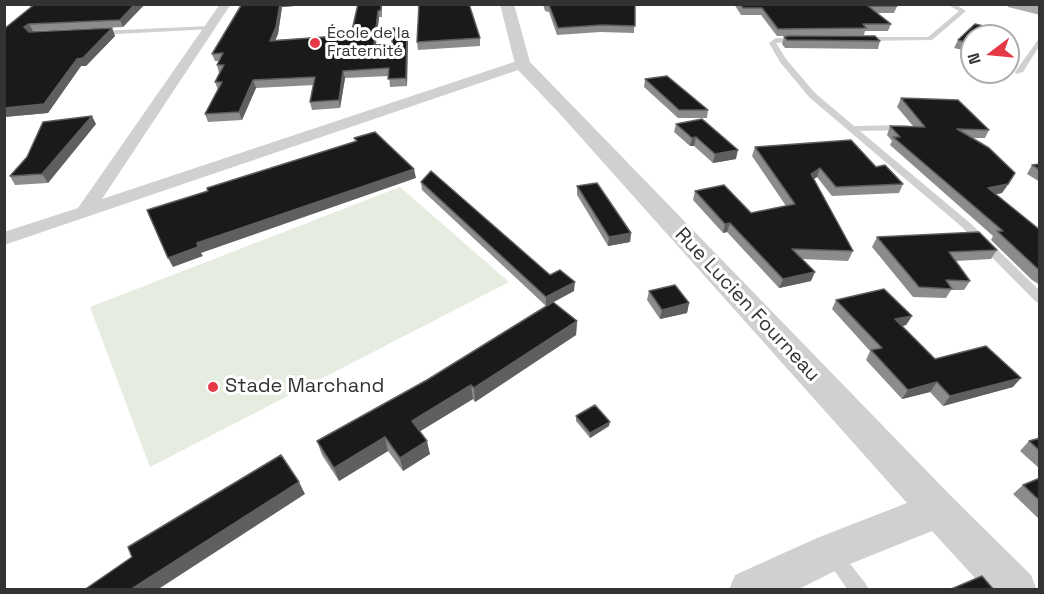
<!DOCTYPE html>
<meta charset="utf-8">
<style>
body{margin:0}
#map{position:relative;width:1044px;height:594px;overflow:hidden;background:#fff;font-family:"Space Grotesk",sans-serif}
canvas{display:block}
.frame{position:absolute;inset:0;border:6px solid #333;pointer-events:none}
.north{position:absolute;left:960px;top:24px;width:60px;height:60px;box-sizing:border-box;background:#fff;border:2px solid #adadad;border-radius:50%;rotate:254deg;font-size:16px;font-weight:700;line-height:24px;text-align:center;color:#333}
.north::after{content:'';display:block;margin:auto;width:21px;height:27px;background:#e63946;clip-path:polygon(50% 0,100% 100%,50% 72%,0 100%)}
</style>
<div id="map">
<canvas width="1044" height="594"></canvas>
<div class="frame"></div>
<div class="north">N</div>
</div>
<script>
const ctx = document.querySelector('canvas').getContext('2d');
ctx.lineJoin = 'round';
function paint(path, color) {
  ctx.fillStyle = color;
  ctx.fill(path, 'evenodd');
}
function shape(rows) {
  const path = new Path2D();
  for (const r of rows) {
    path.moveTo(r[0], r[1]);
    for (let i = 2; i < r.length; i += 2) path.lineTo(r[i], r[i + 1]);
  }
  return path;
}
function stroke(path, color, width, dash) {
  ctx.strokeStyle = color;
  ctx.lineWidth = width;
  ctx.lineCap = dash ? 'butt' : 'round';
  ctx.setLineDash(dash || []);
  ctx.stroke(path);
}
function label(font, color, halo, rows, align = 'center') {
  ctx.font = font + ' "Space Grotesk",sans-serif';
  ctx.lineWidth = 6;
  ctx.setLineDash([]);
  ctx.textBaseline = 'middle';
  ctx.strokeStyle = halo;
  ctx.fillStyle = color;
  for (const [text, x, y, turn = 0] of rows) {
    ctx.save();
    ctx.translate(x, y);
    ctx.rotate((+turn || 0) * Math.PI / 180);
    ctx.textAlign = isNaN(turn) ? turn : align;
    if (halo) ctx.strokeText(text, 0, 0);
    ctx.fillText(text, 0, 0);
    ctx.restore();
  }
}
paint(shape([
 [400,187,509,282,150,467,90,307]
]), '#e6ecdf');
paint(shape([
 [946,4,955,4,966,11,932,40,862,41,859,39,862,37,928,37,959,11,946,4],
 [210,26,213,28,212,29,98,35,95,33,98,31,210,26],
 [1040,37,1040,45,1023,72,1016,74,1015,72,1040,37],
 [776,38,801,38,801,40,799,41,776,43,786,59,815,93,854,126,907,125,908,127,904,130,860,131,970,223,1040,291,1040,303,1036,302,962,227,809,97,780,62,769,43,776,38],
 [833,547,839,550,866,584,869,590,848,590,824,556,827,550,833,547]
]), '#d0d0d0');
paint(shape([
 [220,4,231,4,102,199,517,61,522,60,529,64,527,67,4,245,4,232,78,208,220,4]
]), '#d0d0d0');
paint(shape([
 [500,4,514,4,530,62,952,497,1031,575,1037,590,986,590,932,531,845,566,797,590,729,590,735,575,817,538,907,503,560,114,516,68,500,4]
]), '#d0d0d0');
paint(shape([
 [1006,4,1040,5,1040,15,1008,7,1006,4]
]), '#ababab');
paint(shape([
 [29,4,145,4,123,27,33,31,31,32,112,28,115,36,86,66,81,66,48,113,4,117,31,8],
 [242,4,320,4,282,7,278,34,275,40,351,35,358,4,382,4,382,17,379,17,376,45,392,44,407,29,408,36,407,86,390,87,389,76,345,78,340,108,312,110,310,102,314,85,256,88,242,120,208,122,205,114,218,90,215,82,219,73,217,65,219,61,215,61,212,54],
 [543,4,635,4,634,33,600,32,557,35,549,12,545,11],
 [734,4,895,4,897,6,894,13,877,13,891,24,888,31,865,31,864,35,797,36,880,41,878,49,785,48,782,44,784,37,788,36,777,36,761,15,741,15],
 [975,24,1000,30,997,36,972,36,972,52,954,48,958,40],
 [480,38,480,46,418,50,417,42],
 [645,79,708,110,707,118,678,118,644,87],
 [901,98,989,130,985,138,972,138,1002,193,996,194,1040,230,1040,285,1032,280,991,240,993,236,890,145,892,141,887,135,890,126,913,126,897,107],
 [96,124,48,183,15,185,10,176],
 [676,124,736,159,713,163,694,146,690,146,674,132],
 [755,147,876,167,903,184,899,193,832,196,817,177,813,179,853,251,848,261,802,259,811,281,779,288,727,232,723,233,693,200,695,191,751,213,786,206,752,156],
 [1040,164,1040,182,1027,174,1032,165],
 [421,182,550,275,574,291,546,306,422,190],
 [577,186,631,233,630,242,608,246,577,195],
 [877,237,997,250,991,259,956,261,970,281,964,290,951,290,946,298,913,297,872,247],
 [649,291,689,303,687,313,660,319,647,300],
 [836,300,912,316,906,325,902,326,935,359,1013,387,943,406,930,392,902,399,866,360,870,351,832,309],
 [577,321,576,335,475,402,473,399,420,431,430,454,403,471,388,451,339,481,322,455,317,441],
 [576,416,609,426,590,438,576,421],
 [1040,438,1040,469,1020,451,1029,441],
 [1040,478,1040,520,1013,494,1023,485]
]), '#8c8c8c');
paint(shape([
 [135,4,145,4,123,27,120,20],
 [280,4,320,4,282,7,278,34,272,48,270,41],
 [378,11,379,17,375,52,374,45],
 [29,24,33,31,28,34,24,27],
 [112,28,115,36,86,66,81,66,48,113,4,117,4,108,77,59],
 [407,29,408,36,407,86,406,78],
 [343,71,345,78,340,108,339,100],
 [253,80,256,88,242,120,239,112],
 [92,116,96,124,48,183,42,174],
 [696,137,694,146,690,146,692,138],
 [738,150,736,159,713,163,715,154],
 [820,168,817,177,808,183,811,174],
 [414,169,416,178,201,253,203,256,173,267,168,258,197,243],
 [1010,182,1002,193,983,197,988,188],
 [730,223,727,232,723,233,725,224],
 [631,233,630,242,608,246,609,237],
 [815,272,811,281,779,288,783,279],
 [575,282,574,291,546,306,546,297],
 [689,303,687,313,660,319,662,310],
 [912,316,906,325,890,329,895,319],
 [577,321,576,335,475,402,474,388],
 [1021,378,1013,387,943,406,950,396],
 [937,382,930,392,902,399,908,390],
 [471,385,473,399,414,435,412,421],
 [610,422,609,426,590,438,590,433],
 [385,437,388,451,339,481,334,468],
 [427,441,430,454,403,471,400,458],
 [299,482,305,494,157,590,130,590]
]), '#5f5f5f');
const building = shape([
 [35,4,135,4,120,20,29,24,24,27,29,32,112,28,83,58,77,59,44,104,4,108,4,29,35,4],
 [242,4,280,4,276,27,270,41,351,35,358,4,381,4,381,10,378,11,374,45,392,44,393,28,407,29,406,78,388,79,389,68,343,71,339,100,310,102,315,77,253,80,239,112,205,114,222,82,215,82,224,65,217,65,223,53,212,54,242,4],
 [419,4,469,4,480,38,417,42,419,4],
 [546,4,635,4,635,26,601,25,558,28,549,5,546,4],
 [740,4,895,4,897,6,868,6,891,24,863,24,866,28,778,29,762,8,743,8,740,4],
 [975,24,1000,30,995,36,972,36,972,44,958,40,975,24],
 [789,36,875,36,880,41,787,40,784,37,789,36],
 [667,76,708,110,679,110,645,79,667,76],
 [901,98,958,100,989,130,957,129,989,148,1015,173,1008,184,988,188,1040,230,1040,271,997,231,1003,231,893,137,900,137,890,126,925,127,901,98],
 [92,116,42,174,10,176,27,157,43,122,92,116],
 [702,119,738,150,715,154,696,137,692,138,676,124,702,119],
 [375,132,414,169,197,243,198,247,168,258,147,210,208,191,207,188,357,141,354,138,375,132],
 [851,140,876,167,885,165,903,184,836,187,820,168,811,174,853,251,792,249,815,272,783,279,730,223,725,224,695,191,724,185,751,213,795,204,755,147,851,140],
 [1040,164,1040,170,1032,165,1040,164],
 [431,171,550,275,560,270,575,282,546,297,421,182,431,171],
 [597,183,631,233,609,237,577,186,597,183],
 [979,232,997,250,949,252,970,281,946,280,952,289,919,287,877,237,979,232],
 [675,285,689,303,662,310,649,291,675,285],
 [884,289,912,316,895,319,935,359,986,346,1021,378,950,396,937,382,908,390,871,350,882,348,836,300,884,289],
 [553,302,577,321,474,388,471,385,412,421,427,441,400,458,385,437,334,468,317,441,427,380,553,302],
 [595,405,610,422,590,433,576,416,595,405],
 [1040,438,1040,451,1029,441,1040,438],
 [281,455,299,482,130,590,84,590,132,557,128,547,281,455],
 [1040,478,1040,501,1023,485,1040,478],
 [982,576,994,590,949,590,982,576]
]);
paint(building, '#1a1a1a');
stroke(building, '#5f5f5f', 1.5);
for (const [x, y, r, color] of [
 [315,43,6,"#e63946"],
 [213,387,6,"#e63946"]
]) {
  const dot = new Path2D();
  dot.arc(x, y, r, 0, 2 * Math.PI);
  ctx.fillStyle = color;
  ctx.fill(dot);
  stroke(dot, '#fff', 2);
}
label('16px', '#333', '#fff', [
 ["École de la",327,34],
 ["Fraternité",327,52]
], 'left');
label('20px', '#333', '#fff', [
 ["Rue Lucien Fourneau",747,305,47]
]);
label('20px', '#333', '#fff', [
 ["Stade Marchand",225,387]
], 'left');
</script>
